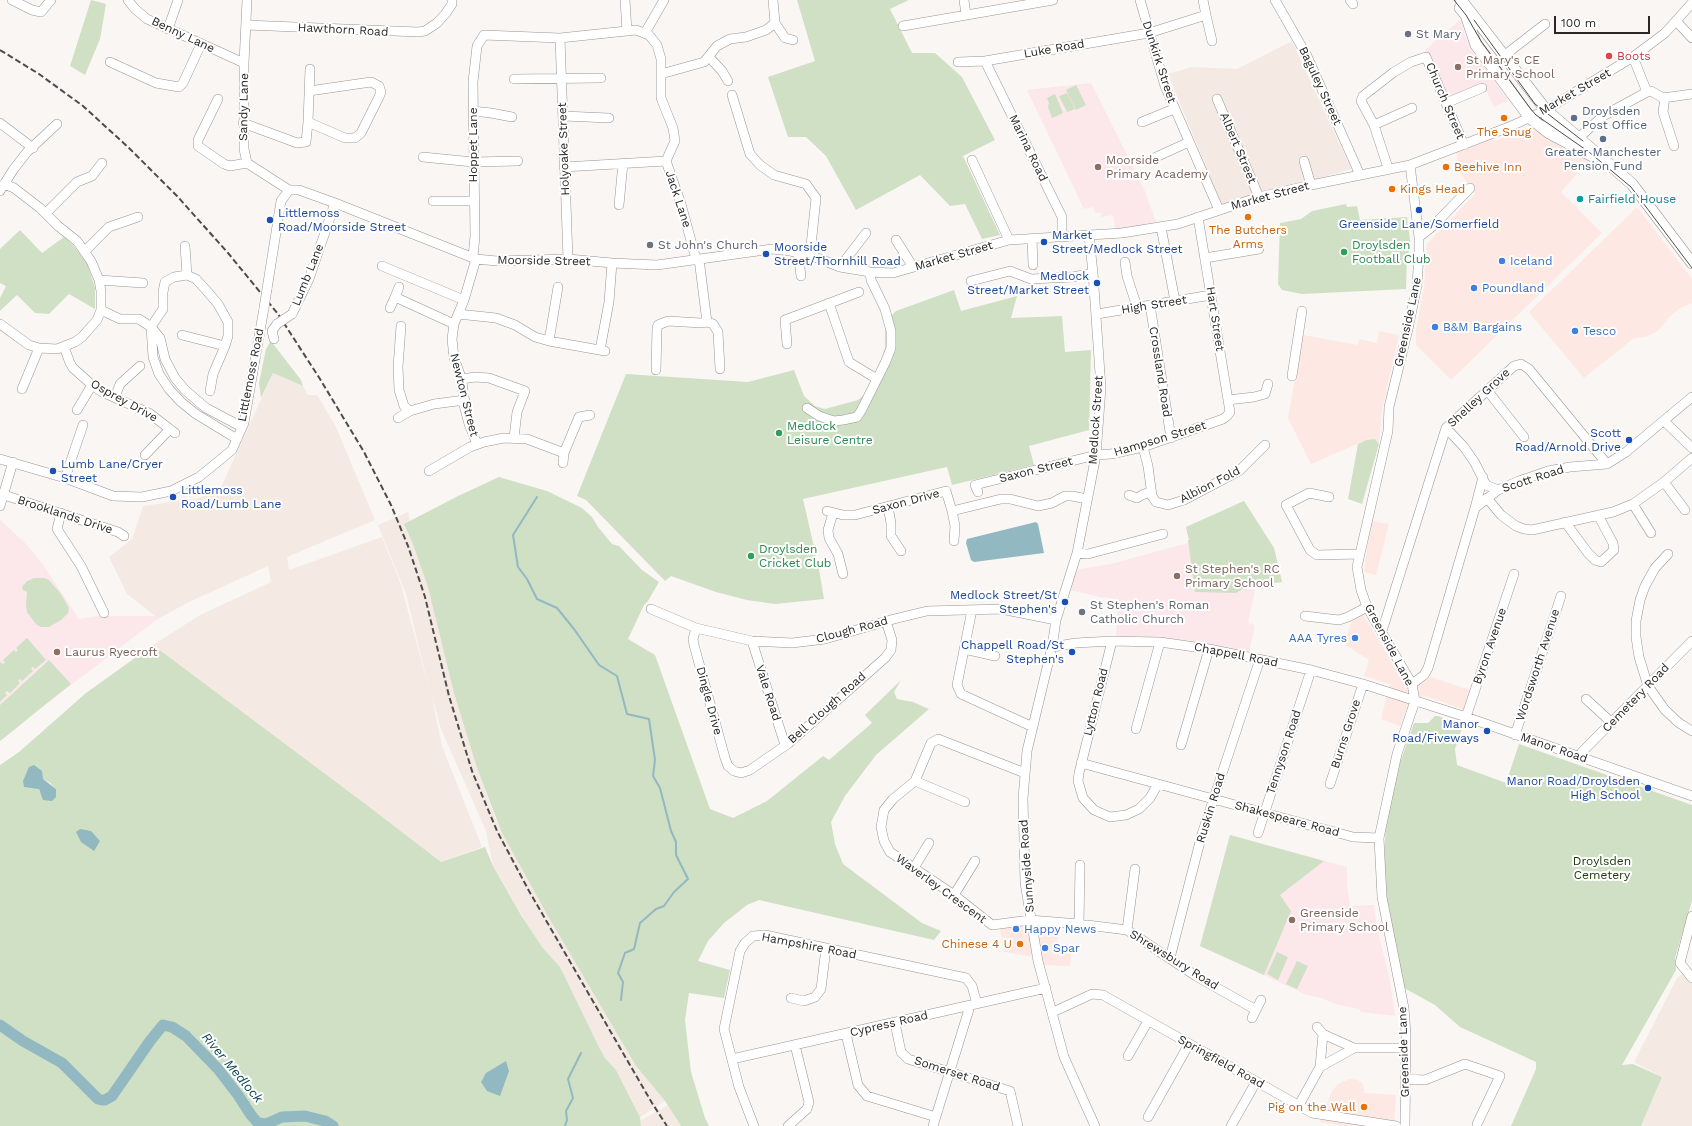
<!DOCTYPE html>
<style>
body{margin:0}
#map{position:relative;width:1692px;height:1126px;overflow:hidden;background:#faf6f4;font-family:"Work Sans",sans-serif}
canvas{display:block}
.scale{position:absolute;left:1554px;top:16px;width:96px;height:18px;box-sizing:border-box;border:2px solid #292827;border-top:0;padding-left:5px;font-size:12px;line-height:14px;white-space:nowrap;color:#292827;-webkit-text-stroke:3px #fff;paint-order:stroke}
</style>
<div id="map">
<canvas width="1692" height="1126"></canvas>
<div class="scale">100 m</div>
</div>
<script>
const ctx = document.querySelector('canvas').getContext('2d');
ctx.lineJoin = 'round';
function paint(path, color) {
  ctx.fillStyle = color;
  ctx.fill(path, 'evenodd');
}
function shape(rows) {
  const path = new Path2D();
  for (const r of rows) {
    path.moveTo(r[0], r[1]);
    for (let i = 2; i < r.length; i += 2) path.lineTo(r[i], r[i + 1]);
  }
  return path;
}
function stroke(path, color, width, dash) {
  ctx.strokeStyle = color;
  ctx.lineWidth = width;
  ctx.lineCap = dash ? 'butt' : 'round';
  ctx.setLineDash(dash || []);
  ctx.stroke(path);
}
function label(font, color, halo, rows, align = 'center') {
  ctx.font = font + ' "Work Sans",sans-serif';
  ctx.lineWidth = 4;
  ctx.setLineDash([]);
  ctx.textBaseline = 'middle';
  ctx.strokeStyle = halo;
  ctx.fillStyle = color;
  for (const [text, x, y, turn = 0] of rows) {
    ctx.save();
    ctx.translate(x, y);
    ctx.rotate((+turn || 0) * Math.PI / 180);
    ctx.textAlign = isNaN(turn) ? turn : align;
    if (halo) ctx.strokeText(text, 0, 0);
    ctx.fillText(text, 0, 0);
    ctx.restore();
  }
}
paint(shape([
 [1523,127,1539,132,1589,160,1561,192,1602,233,1451,380,1416,345,1416,330,1424,287,1427,244,1475,194,1461,174,1456,153,1488,140,1498,140],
 [1637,207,1692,279,1692,303,1680,308,1669,317,1658,331,1645,337,1634,338,1584,378,1529,312],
 [1379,331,1399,335,1382,410,1379,444,1375,439,1366,440,1311,464,1288,418,1303,335,1358,345,1359,339,1377,343],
 [1371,521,1389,524,1376,575,1364,572],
 [1363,614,1400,676,1410,685,1423,683,1430,677,1470,690,1465,710,1426,696,1416,699,1408,705,1400,726,1381,719,1390,684,1364,676,1369,660,1344,644,1352,621],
 [1015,926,1058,927,1057,946,1072,949,1070,966,1043,965,1041,958,1004,952,1000,929],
 [1350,1079,1358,1080,1363,1084,1364,1093,1396,1095,1394,1126,1344,1126,1320,1122,1332,1091,1338,1084]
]), '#fde8e3');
paint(shape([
 [1292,41,1351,169,1222,206,1168,74,1192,67,1237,69],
 [273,373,303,386,308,395,317,395,336,427,375,520,287,557,289,570,382,537,401,585,429,689,406,594,378,525,408,512,477,768,495,817,502,833,636,1066,665,1101,640,1117,616,1070,605,1058,599,1047,560,968,537,941,493,866,486,831,441,729,431,693,442,746,482,847,441,862,153,645,200,615,271,582,268,566,189,602,156,620,155,616,127,594,109,557,132,539,143,506,200,498,222,485],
 [1689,968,1692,969,1692,1126,1641,1126,1662,1077,1634,1062,1677,978],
 [668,1105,681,1126,641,1126,640,1121]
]), '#f4eae3');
paint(shape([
 [1461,19,1465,37,1472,50,1508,100,1494,107,1483,84,1446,99,1425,50],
 [1091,83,1144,189,1156,222,1116,231,1113,215,1101,217,1101,213,1095,213,1093,207,1084,209,1027,90],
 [1244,501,1274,548,1282,582,1256,585,1248,623,1255,625,1249,652,1183,640,1140,636,1116,636,1118,599,1100,597,1070,590,1075,570,1111,564,1188,543,1189,540,1186,527],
 [0,520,25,543,43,565,79,619,97,616,155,616,156,620,28,718,15,730,0,741],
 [1230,835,1347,867,1347,886,1350,906,1374,905,1377,928,1389,976,1395,1016,1361,1012,1359,1009,1336,1004,1318,997,1307,995,1200,946]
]), '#fce7eb');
paint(shape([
 [91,0,106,4,100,39,85,75,70,66],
 [797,0,909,0,890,9,912,53,935,53,962,77,995,140,963,156,1000,235,982,239,965,204,950,206,920,175,856,210,826,156,806,137,788,137,768,77,815,61],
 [1076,85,1086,105,1076,110,1066,90],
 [1067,93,1075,109,1067,112,1059,96],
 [1055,94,1063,113,1052,118,1048,107,1049,103,1047,98],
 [1346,204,1347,207,1357,206,1360,220,1407,217,1411,248,1407,256,1406,289,1302,294,1282,290,1278,284,1280,223,1301,219,1312,211],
 [20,230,42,253,64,237,73,245,87,263,95,288,95,309,69,294,49,314,35,313,17,295,0,311,0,298,6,286,0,283,0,249],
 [954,290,961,311,1017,296,1011,318,1062,316,1065,352,1091,350,1089,430,1029,446,1034,465,952,485,947,467,803,499,819,569,824,599,775,604,747,600,716,592,671,576,665,581,586,500,577,496,626,374,748,382,794,370,804,396,815,406,825,409,858,400,863,396,879,366,885,348,885,322,896,311],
 [270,342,274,345,301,380,303,386,273,373,261,398,259,383,266,349],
 [1375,439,1379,444,1362,504,1348,499,1358,444,1366,440],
 [499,477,547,491,582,508,592,517,598,527,612,544,619,546,642,570,659,582,648,601,644,605,628,639,655,655,710,809,733,818,767,801,823,756,829,760,872,723,865,715,901,680,894,692,897,699,913,702,929,709,876,755,845,796,831,822,835,844,843,864,922,923,941,931,934,940,759,900,747,905,724,923,708,941,698,961,730,970,724,998,689,993,685,1020,691,1072,705,1118,709,1126,681,1126,665,1101,636,1066,548,916,502,833,477,768,454,693,428,587,413,544,404,524,458,496],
 [1244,501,1274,548,1282,582,1256,585,1253,583,1236,593,1195,592,1188,540,1189,540,1186,527],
 [34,578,44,578,49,580,61,594,69,608,68,613,61,620,49,627,41,627,36,624,27,612,26,604,27,592,23,590,22,587,27,581],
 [27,638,46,660,35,669,33,667,31,669,33,671,22,681,20,679,18,681,20,683,10,693,7,691,5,693,7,695,0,702,0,662,3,664,5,662,3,660,14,650,16,652,18,650,16,648],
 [153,645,364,803,441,862,485,847,493,866,521,915,542,947,560,967,599,1047,605,1058,616,1070,640,1117,641,1126,0,1126,0,765,19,752,86,693],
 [43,779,50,783,56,789,40,793,39,789],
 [49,660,71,684,0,741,0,705],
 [1435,716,1438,716,1463,725,1455,749,1457,765,1506,783,1519,744,1692,805,1692,901,1675,958,1676,970,1622,1065,1633,1064,1662,1077,1641,1126,1511,1126,1536,1069,1536,1062,1460,1027,1435,1005,1404,988,1390,919,1385,887,1384,855,1386,826,1395,777,1414,723,1428,723],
 [1230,835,1324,861,1280,895,1291,911,1264,975,1200,946],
 [1277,952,1288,957,1278,980,1267,974],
 [1297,961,1308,966,1297,989,1286,984]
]), '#d0e0c5');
paint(shape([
 [1036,522,1038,524,1044,553,974,562,971,560,966,543,967,539],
 [34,765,42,771,43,779,56,789,56,797,52,801,43,800,39,789,24,787,23,781,29,767],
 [80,829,91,831,100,841,94,851,81,842,76,832],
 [506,1061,509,1071,500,1096,487,1091,481,1082,486,1073]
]), '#92b8c1');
stroke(shape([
 [537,497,513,535,518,567,527,579,537,599,557,608,574,629,599,665,617,676,627,714,649,719,655,760,653,776,660,788,671,831,676,842,676,855,688,879,674,892,664,906,656,909,640,923,634,949,625,953,618,973,623,982,621,1000],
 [565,1126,567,1120,566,1111,573,1098,568,1079,581,1053]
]), '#92b8c1', 2);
stroke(shape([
 [0,1025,23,1041,62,1063,98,1099,102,1100,105,1100,112,1096,150,1041,163,1025,172,1027,186,1036,218,1069,238,1095,251,1115,258,1123,266,1124,282,1117,305,1116,325,1121,333,1126]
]), '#92b8c1', 11);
const minor = shape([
 [12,0,32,10,41,12,51,0],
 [128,0,135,9,147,19,244,63],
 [247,0,244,63,244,149,247,163,289,190],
 [625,0,627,31],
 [964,0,966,15],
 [1140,0,1165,86,1219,210],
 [1275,0,1307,56,1360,175],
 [1350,0,1353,4],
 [1206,15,1212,41],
 [1676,21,1692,38],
 [775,23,785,38,793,40],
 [246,25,418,32,425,31,437,23,446,13,452,4,452,0],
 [903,26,1053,0],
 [168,29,178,0],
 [645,33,664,0],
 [560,38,568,259],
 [1505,55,1545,24],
 [709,57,722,71,728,81],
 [1633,57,1647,92],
 [985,61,1062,217,1062,237],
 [110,62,156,83,179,87,183,83,201,44],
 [958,62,985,61,1149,33,1206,15,1203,0],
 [661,74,704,62,717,46,730,39,746,37,766,30,775,23,773,0],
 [514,79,601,78],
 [732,95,750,154,760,165,774,175,806,184,816,198,810,255],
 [1665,97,1663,112,1674,146],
 [218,99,198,140,198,146,224,164,230,166,247,163],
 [1217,99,1259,197],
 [1446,103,1482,88],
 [1546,110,1546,117,1550,124,1577,142],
 [473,111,491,113,512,117],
 [564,116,609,118],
 [308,122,345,138,355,138,361,133,379,97,381,92,379,86,371,82,309,91],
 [1142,122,1174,109],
 [0,123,33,148],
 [243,123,297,143,306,142,308,122,310,69],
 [1374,125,1412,108],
 [1581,138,1583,134,1603,116,1647,92,1651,91,1663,98,1692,94],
 [423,157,473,162,518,161],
 [1156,157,1189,142],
 [972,160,1009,240],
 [666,161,681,204,696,259],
 [1304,161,1311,185],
 [564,167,666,161],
 [1388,168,1374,125,1361,101,1363,96,1394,72,1411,62,1426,57,1464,145],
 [289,190,299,190,335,203,476,259,497,261,568,259,612,263,657,265,772,249,790,251,810,255,840,267,870,272,893,273,1009,240,1122,233,1178,224,1259,197,1311,185,1410,165,1509,127,1544,111,1633,57,1665,33,1692,3],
 [0,191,13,170,27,152,57,124],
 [433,201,474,201],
 [619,205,623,163],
 [46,213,77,182,92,176,102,163],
 [1161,227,1175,301],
 [1089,236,1093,273,1101,388,1096,455,1077,553,1056,620,1052,647,1027,751,1023,798,1025,883,1038,961,1064,1057,1095,1126],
 [1419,237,1433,226,1470,188],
 [1032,239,1033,265],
 [896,240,913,267],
 [185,246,187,275],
 [85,251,109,227,138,217],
 [798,253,801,276],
 [473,257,475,236,473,82,477,46,484,35,560,38,636,30,649,35,657,45,661,59,661,98,673,128,675,141,666,161],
 [1205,258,1259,249],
 [476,259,464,300,454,324,452,339,454,358,462,380,464,405,469,424,477,444],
 [699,259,707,322,713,324,718,332,720,369],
 [1125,262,1127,276,1137,307],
 [382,266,464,300],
 [840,267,866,233],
 [99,280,143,283],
 [971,281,1010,271,1031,279,1073,277,1093,273],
 [267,289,281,201,289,190],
 [395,297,399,287],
 [829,303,849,362,877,379],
 [1150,305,1171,438],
 [390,308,395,297,454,324],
 [101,310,120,319,139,319,151,327,160,338,165,359,175,378,185,390,206,408,242,427],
 [292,314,309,279,335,203],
 [458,314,496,318,515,325,535,337,549,341,605,351],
 [1097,314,1211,295],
 [0,324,29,345,39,348,57,349,75,342,82,337,97,320,101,310,101,291,99,280,91,261,77,241,58,226,40,208,14,188,4,184],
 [401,326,398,367,399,390,404,406,410,411,434,404,465,400],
 [151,327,163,309,163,292,165,282,174,277,187,275,196,279,206,290,218,304,228,322,228,336,225,346,213,374,210,391],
 [151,327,153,357,159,374,169,389,181,402,196,414,237,439],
 [182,335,225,346],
 [274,339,272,331,277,324],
 [549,341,558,287],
 [787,344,785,320,859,292],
 [64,347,70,363,73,368,92,385,102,392,149,413,175,433],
 [600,350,609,302,612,263],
 [656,370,657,328,658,325,668,321,701,323,707,322],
 [1292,376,1302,311],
 [462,379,475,377,489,378,525,391,517,412,514,438],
 [22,389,39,348],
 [1487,390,1524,437],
 [115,397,120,384,140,366],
 [1228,400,1254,397,1265,394,1268,384],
 [807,408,819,416,834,421,843,420,857,417,861,411,885,363,891,348,891,331,885,309,871,280,870,272],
 [77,410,92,385],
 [398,418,410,411],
 [1664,421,1692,448],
 [1446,428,1464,447,1475,463,1486,485,1498,490],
 [1143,447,1148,466,1152,496,1156,502,1168,505,1184,500,1239,471,1265,445],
 [145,455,170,429],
 [0,459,65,478,113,496,142,497,171,491,199,477,232,450,244,423,264,308],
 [563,463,564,453,579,417,590,415],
 [429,471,470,447,484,442,504,438,527,439,564,453],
 [65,478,83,425],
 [1664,482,1685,510],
 [978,492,975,485,1096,455,1111,454,1143,447,1223,419,1227,416,1230,412,1228,400,1198,217],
 [4,495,118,532,124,536],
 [1129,495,1137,498,1142,495,1150,492],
 [1329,497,1309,493,1286,505,1310,550,1317,555,1360,554],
 [1487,498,1501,515,1516,526,1524,529,1532,530,1613,512,1633,504,1664,482,1692,458],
 [1633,504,1651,533],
 [0,506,13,462],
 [888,507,891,523,891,536,901,551],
 [1475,508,1483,477],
 [827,511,843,515,855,515,946,491,952,511,1001,499,1010,499,1038,506,1052,503,1065,496,1072,496,1087,499],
 [952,511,955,526,954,541],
 [61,513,57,529,81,566,104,613],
 [833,513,828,530,829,538,838,554,843,574],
 [1565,522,1588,553,1595,560,1601,562,1614,550,1613,543,1598,515],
 [1077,553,1088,554,1163,534],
 [1668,554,1655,568,1645,586,1640,600,1636,621,1636,637,1639,657,1648,686,1665,710,1679,723,1692,731],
 [651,609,696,628,752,641,792,643,825,639,894,619,927,611,1001,609,1056,620],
 [972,610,957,685,961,694,1033,727],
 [1305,616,1339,620,1348,617,1367,607],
 [696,628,693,639,694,645,725,758,728,766,734,771,741,773,750,770,789,743,885,658,891,650,892,640,886,621],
 [1382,631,1446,428,1514,366,1521,364,1529,369,1607,464],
 [752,641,785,745],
 [1112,641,1079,773,1078,781,1083,798,1094,810,1110,817,1126,815,1139,809,1150,798,1158,784],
 [1052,647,1076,643,1112,641,1160,642,1209,649,1311,670,1363,684,1466,717,1692,796],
 [964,649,995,656],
 [1412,684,1424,675,1428,668,1475,508,1498,490,1519,481,1548,471,1570,467,1607,464,1626,452,1692,397],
 [1586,699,1612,723],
 [1466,717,1514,574],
 [1136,729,1160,642],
 [1515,735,1561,596],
 [1181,745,1209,649],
 [1580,756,1582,752,1692,641],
 [1081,763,1353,837,1379,838],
 [1025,773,938,739,931,743,915,781,893,799,884,810,881,827,884,841,890,852,954,895,992,925,1030,920,1079,924,1127,930,1196,976,1256,1010,1252,1018],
 [915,781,965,802],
 [1330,784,1363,684],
 [1258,833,1311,670],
 [914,868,929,843],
 [954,895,975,861],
 [1692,916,1680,963,1692,978],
 [1079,924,1080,865],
 [1127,930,1135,869],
 [1170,958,1202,834,1260,659],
 [791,998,804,1001,815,997,821,989,826,948],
 [1256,1010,1261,1000],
 [1053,1012,1092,994,1103,995,1312,1113,1396,1126],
 [895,1023,901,1052,908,1059,1010,1091,1018,1126],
 [1317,1027,1323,1034,1354,1048,1406,1048],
 [846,1034,858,1085,867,1096,936,1117],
 [1128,1056,1148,1021],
 [732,1059,1046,988],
 [1320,1067,1354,1048],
 [1405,1079,1425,1080,1465,1064,1500,1076,1477,1124],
 [1299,1105,1320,1067,1323,1034],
 [1148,1117,1189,1044],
 [754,1126,739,1087,724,1029,740,951,745,943,753,936,765,935,966,978,972,986,977,1004],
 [788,1126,807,1109,809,1102,795,1045],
 [933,1126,970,1006],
 [1231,1126,1256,1082],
 [1405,1126,1406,1034,1404,1008,1382,897,1379,838,1397,754,1415,701,1412,684,1367,607,1361,590,1357,567,1388,431,1389,407,1408,329,1417,285,1419,254,1419,237,1410,165]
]);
const major = shape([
 [1461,0,1546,110,1632,184,1692,263],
 [1460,8,1466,15,1476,45,1530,118,1549,133,1594,157]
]);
stroke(minor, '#999593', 10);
stroke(major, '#999593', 12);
stroke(minor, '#fff', 9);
stroke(major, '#fff', 11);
stroke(shape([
 [1454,0,1466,15,1481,41,1530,108,1536,115,1589,152,1631,187,1692,268],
 [1474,20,1535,104,1583,141]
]), '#4d4c4b', 1);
stroke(shape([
 [0,50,39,74,83,106,129,148,177,196,228,253,278,314,320,379,364,452,391,505,408,546,425,597,449,696,472,771,497,831,529,891,652,1103,667,1126]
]), '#4d4c4b', 2, [6, 3]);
const minorBridge = shape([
 [264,308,267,289],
 [277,324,292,314]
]);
stroke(minorBridge, '#999593', 10, []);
stroke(minorBridge, '#fff', 9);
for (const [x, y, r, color] of [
 [1408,34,4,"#6b7280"],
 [1609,56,4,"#e0444e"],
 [1458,67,4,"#8d6e63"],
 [1504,118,4,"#e8710a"],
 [1574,118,4,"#5c6f8a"],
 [1603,139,4,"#5c6f8a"],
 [1098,167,4,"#8d6e63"],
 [1446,167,4,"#e8710a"],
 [1392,189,4,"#e8710a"],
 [1580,199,4,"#0f9aa8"],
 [1419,210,4,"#1a4fb4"],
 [1248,217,4,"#e8710a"],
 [270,220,4,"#1a4fb4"],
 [1044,242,4,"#1a4fb4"],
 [650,245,4,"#6b7280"],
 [1344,252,4,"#2e9e5b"],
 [766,254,4,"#1a4fb4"],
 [1502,261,4,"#3f7fe0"],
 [1097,283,4,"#1a4fb4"],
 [1474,288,4,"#3f7fe0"],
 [1435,327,4,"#3f7fe0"],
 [1575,331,4,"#3f7fe0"],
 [779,433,4,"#2e9e5b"],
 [1629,440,4,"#1a4fb4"],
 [53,471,4,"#1a4fb4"],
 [173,497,4,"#1a4fb4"],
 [751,556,4,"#2e9e5b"],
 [1177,576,4,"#8d6e63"],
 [1065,602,4,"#1a4fb4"],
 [1082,612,4,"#6b7280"],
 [1355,638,4,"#3f7fe0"],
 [57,652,4,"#8d6e63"],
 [1072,652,4,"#1a4fb4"],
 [1487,731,4,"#1a4fb4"],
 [1648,788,4,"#1a4fb4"],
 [1292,920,4,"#8d6e63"],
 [1016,929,4,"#3f7fe0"],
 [1020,944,4,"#e8710a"],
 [1045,948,4,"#3f7fe0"],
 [1364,1107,4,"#e8710a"]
]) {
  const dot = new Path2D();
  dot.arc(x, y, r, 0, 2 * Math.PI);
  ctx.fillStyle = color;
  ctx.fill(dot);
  stroke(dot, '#fff', 1.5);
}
label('12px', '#292827', '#fff', [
 ["Hawthorn Road",343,30,3],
 ["Benny Lane",183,35,25],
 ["Luke Road",1054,49,-10],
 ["Dunkirk Street",1159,62,72],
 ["Baguley Street",1320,86,65],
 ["Market Street",1575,92,-30],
 ["Church Street",1445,101,67],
 ["Sandy Lane",244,107,-89],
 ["Hoppet Lane",473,145,-90],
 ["Marina Road",1028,148,64],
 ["Albert Street",1238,148,67],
 ["Holyoake Street",564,149,-92],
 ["Market Street",1270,196,-15],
 ["Jack Lane",678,199,72],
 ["Market Street",954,256,-16],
 ["Moorside Street",544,261,1],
 ["Lumb Lane",308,275,-68],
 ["High Street",1154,305,-9],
 ["Hart Street",1215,319,81],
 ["Greenside Lane",1408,322,-78],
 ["Crossland Road",1160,372,81],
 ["Littlemoss Road",251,375,-79],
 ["Newton Street",464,395,76],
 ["Shelley Grove",1479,398,-43],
 ["Osprey Drive",124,401,29],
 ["Medlock Street",1096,420,-86],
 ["Hampson Street",1160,439,-17],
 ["Saxon Street",1036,470,-14],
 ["Scott Road",1533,479,-18],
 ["Albion Fold",1210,485,-27],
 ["Saxon Drive",906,502,-15],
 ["Brooklands Drive",65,515,18],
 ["Clough Road",852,630,-15],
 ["Greenside Lane",1389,645,62],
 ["Byron Avenue",1490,646,-71],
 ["Chappell Road",1236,655,11],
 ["Wordsworth Avenue",1538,665,-72],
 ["Vale Road",768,693,72],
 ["Cemetery Road",1636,698,-46],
 ["Dingle Drive",709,701,75],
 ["Lytton Road",1096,702,-76],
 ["Bell Clough Road",827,708,-42],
 ["Burns Grove",1346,734,-72],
 ["Manor Road",1554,748,19],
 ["Tennyson Road",1284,752,-72],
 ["Ruskin Road",1211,808,-73],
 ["Shakespeare Road",1287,819,15],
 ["Sunnyside Road",1027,866,-94],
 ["Waverley Crescent",941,889,36],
 ["Hampshire Road",809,946,11],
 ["Shrewsbury Road",1174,960,32],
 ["Cypress Road",889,1024,-13],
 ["Greenside Lane",1404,1052,-92],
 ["Springfield Road",1221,1062,29],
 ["Somerset Road",957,1074,18]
]);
label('12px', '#5b616d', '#fff', [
 ["St Mary",1416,34],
 ["St John's Church",658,245],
 ["St Stephen's Roman",1090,605],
 ["Catholic Church",1090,619]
], 'left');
label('12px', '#be3a42', '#fff', [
 ["Boots",1617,56]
], 'left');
label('12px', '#785e54', '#fff', [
 ["St Mary's CE",1466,60],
 ["Primary School",1466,74],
 ["Moorside",1106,160],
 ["Primary Academy",1106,174],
 ["St Stephen's RC",1185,569],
 ["Primary School",1185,583],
 ["Laurus Ryecroft",65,652],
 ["Greenside",1300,913],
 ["Primary School",1300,927]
], 'left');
label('12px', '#4e5e75', '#fff', [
 ["Droylsden",1582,111],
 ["Post Office",1582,125],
 ["Greater Manchester",1603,152,"center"],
 ["Pension Fund",1603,166,"center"]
], 'left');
label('12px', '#c56008', '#fff', [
 ["The Snug",1504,132],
 ["Beehive Inn",1454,167,"left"],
 ["Kings Head",1400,189,"left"],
 ["The Butchers",1248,230],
 ["Arms",1248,244],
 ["Chinese 4 U",1012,944,"right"],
 ["Pig on the Wall",1356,1107,"right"]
]);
label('12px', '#0d838f', '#fff', [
 ["Fairfield House",1588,199]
], 'left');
label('12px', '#164399', '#fff', [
 ["Littlemoss",278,213,"left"],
 ["Road/Moorside Street",278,227,"left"],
 ["Greenside Lane/Somerfield",1419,224,"center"],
 ["Market",1052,235,"left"],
 ["Street/Medlock Street",1052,249,"left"],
 ["Moorside",774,247,"left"],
 ["Street/Thornhill Road",774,261,"left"],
 ["Medlock",1089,276],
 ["Street/Market Street",1089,290],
 ["Scott",1621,433],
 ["Road/Arnold Drive",1621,447],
 ["Lumb Lane/Cryer",61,464,"left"],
 ["Street",61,478,"left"],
 ["Littlemoss",181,490,"left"],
 ["Road/Lumb Lane",181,504,"left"],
 ["Medlock Street/St",1057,595],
 ["Stephen's",1057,609],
 ["Chappell Road/St",1064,645],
 ["Stephen's",1064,659],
 ["Manor",1479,724],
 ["Road/Fiveways",1479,738],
 ["Manor Road/Droylsden",1640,781],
 ["High School",1640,795]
], 'right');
label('12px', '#27864d', '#fff', [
 ["Droylsden",1352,245],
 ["Football Club",1352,259],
 ["Medlock",787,426],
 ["Leisure Centre",787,440],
 ["Droylsden",759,549],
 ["Cricket Club",759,563]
], 'left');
label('12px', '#366cbe', '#fff', [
 ["Iceland",1510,261],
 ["Poundland",1482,288],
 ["B&M Bargains",1443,327],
 ["Tesco",1583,331],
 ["AAA Tyres",1347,638,"right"],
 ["Happy News",1024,929],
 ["Spar",1053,948]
], 'left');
label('12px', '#203609', '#fff', [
 ["Droylsden",1602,861],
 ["Cemetery",1602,875]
]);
label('italic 13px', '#0f4953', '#fff', [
 ["River Medlock",232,1068,50]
]);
</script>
